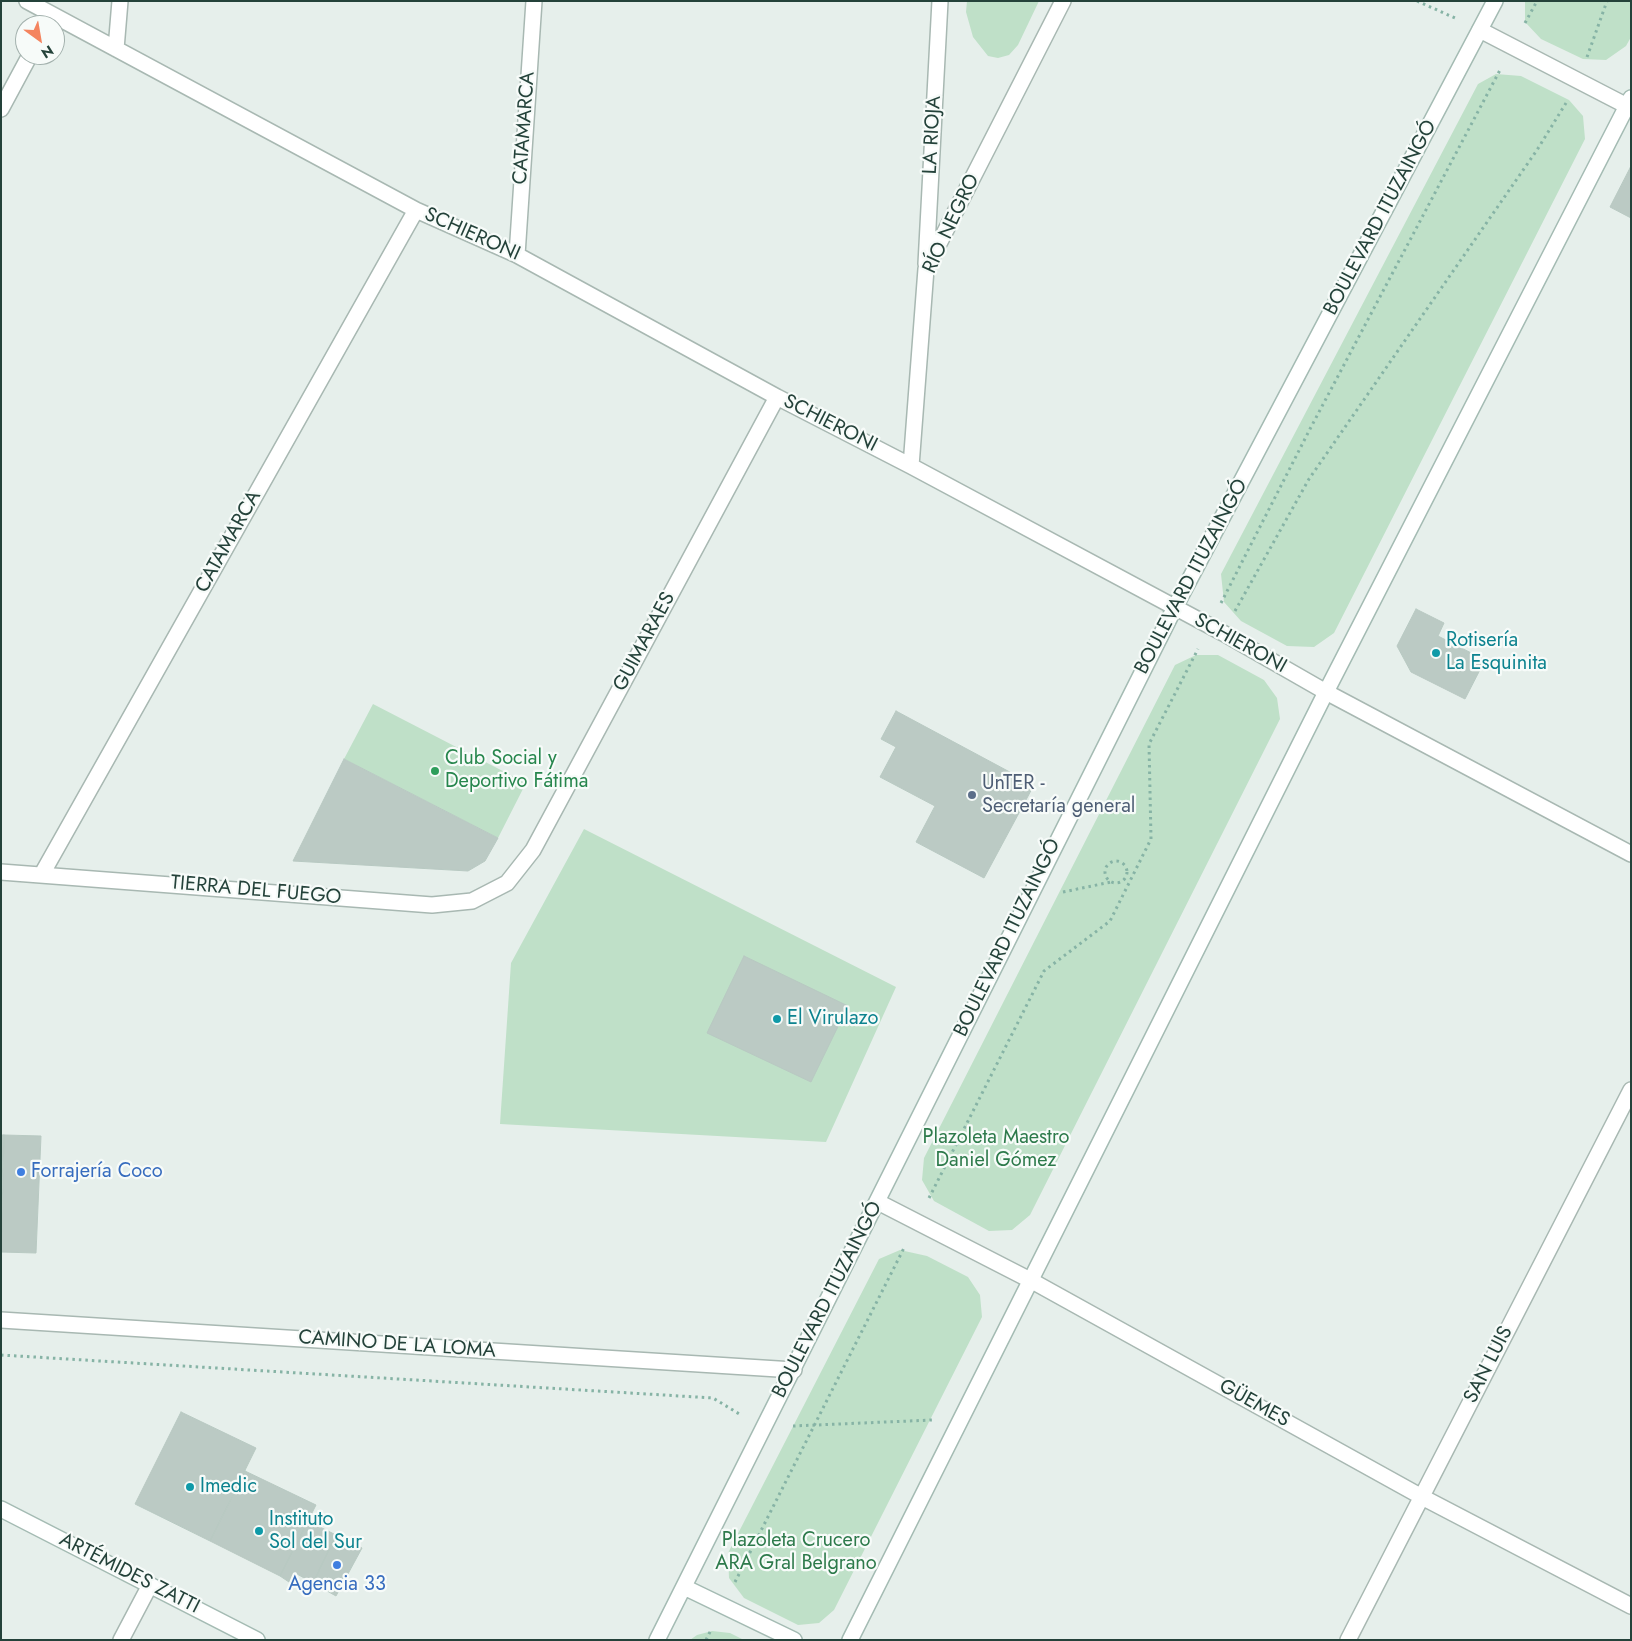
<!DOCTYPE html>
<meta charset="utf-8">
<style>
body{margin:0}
#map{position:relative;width:1632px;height:1641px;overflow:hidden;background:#e6efeb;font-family:Jost,sans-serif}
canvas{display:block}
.frame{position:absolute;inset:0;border:2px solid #24423a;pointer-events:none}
.north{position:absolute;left:15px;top:15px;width:50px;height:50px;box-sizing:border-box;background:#f7fbf9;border:1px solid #a3b1ad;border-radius:50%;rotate:148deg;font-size:14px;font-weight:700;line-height:20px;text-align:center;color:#24423a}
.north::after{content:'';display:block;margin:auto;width:18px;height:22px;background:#f4845f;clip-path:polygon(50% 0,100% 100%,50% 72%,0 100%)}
</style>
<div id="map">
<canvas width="1632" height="1641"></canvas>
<div class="frame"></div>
<div class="north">N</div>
</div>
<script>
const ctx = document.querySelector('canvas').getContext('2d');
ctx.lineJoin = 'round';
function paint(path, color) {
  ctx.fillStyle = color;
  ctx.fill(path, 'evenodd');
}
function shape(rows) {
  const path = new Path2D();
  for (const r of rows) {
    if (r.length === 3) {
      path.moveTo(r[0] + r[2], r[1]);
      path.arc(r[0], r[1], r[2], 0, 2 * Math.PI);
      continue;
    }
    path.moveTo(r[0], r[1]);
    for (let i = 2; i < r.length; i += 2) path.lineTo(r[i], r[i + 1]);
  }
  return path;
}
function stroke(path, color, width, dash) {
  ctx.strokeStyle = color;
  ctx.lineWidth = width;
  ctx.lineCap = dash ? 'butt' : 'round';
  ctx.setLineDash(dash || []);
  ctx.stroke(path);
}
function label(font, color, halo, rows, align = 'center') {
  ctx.font = font + ' Jost,sans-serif';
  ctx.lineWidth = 4.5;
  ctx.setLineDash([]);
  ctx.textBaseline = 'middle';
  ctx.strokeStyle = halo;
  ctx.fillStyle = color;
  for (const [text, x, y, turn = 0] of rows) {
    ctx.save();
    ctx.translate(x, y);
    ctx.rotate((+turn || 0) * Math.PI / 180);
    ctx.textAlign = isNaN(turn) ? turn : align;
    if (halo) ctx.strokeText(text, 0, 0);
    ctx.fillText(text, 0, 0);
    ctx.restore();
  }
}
paint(shape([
 [967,1,1039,1,1018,45,1009,55,998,58,988,56,973,37,966,12],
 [1525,1,1631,1,1631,37,1626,46,1606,60,1583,59,1541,39,1525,22],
 [1496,74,1521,76,1569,100,1583,116,1585,139,1334,633,1314,647,1287,646,1241,621,1224,602,1221,574,1478,84],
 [1196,655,1218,655,1264,680,1277,698,1280,719,1030,1215,1012,1230,989,1231,934,1201,922,1180,924,1158,1175,665],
 [373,704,526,783,498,838,344,759],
 [584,829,896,987,826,1142,500,1124,511,963],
 [900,1250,927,1256,968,1277,980,1295,982,1317,834,1610,819,1623,798,1625,744,1598,729,1578,728,1553,879,1259],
 [712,1631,730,1633,744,1640,690,1640,697,1635]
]), '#bfe0c8');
const building = shape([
 [1630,168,1631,169,1631,218,1610,207,1630,168],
 [1416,609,1444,623,1438,636,1485,660,1465,699,1411,672,1397,646,1416,609],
 [896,711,1034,785,984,878,916,842,935,806,880,777,896,747,881,739,896,711],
 [344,759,498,838,485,861,468,871,293,861,344,759],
 [744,956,848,1006,811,1082,707,1033,744,956],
 [1,1135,4,1135,1,1208,1,1135],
 [4,1135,41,1136,36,1253,1,1252,4,1135],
 [181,1412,256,1448,210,1541,135,1504,181,1412],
 [245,1471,316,1505,280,1576,210,1541,245,1471],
 [308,1521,336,1535,313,1583,297,1574,292,1584,280,1576,308,1521],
 [336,1535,362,1548,336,1596,313,1583,336,1535]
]);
paint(building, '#bbcac4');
stroke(building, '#b8c9c2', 1);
const street = shape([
 [27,1,416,210,517,255,777,397,911,466,1223,633,1326,692,1631,854],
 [1480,30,1631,108],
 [116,49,120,1],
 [1,109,30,55],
 [517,255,534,1],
 [926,264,940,1],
 [911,466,926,269,1063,1],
 [1,872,432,905,472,901,507,883,533,850,777,397],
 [42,874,416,210],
 [878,1202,1032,1281,1422,1497,1631,1606],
 [1,1320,794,1370],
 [121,1640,150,1585],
 [1348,1640,1631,1090]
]);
const secondary = shape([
 [1,1509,257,1640],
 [684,1587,794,1640],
 [657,1640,1174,609,1495,1],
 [850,1640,1326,692,1631,98]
]);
stroke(street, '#a8b8b2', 18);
stroke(secondary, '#a4bbb3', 18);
stroke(shape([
 [1417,1,1455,18],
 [1525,23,1537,1],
 [1587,57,1607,1],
 [1221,603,1310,429,1500,70],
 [1235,611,1309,479,1537,150,1566,103],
 [1116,872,11],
 [1063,892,1111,882],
 [929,1198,1044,971,1110,921,1151,839,1149,744,1198,649],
 [1,1355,713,1398,741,1415],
 [793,1426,932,1420],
 [735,1582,905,1246],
 [706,1640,711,1630]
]), '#86b3a5', 3, [2.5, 4]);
stroke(street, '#fff', 15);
stroke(secondary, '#fff', 15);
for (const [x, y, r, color] of [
 [1436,653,5,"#0f9aa8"],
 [435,771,5,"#2e9e5b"],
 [972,795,5,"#5c6f8a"],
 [777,1019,5,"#0f9aa8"],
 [21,1172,5,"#3f7fe0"],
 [190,1487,5,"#0f9aa8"],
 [259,1531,5,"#0f9aa8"],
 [337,1565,5,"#3f7fe0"]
]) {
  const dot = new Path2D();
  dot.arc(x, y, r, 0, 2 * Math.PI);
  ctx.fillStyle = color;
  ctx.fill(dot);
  stroke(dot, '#f7fbf9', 2);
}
label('20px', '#24423a', '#f7fbf9', [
 ["CATAMARCA",525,128,-86],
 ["LA RIOJA",933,135,-87],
 ["BOULEVARD ITUZAINGÓ",1381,218,-62],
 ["RÍO NEGRO",952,224,-65],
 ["SCHIERONI",472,235,24],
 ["SCHIERONI",830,424,27],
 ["CATAMARCA",229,542,-61],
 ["BOULEVARD ITUZAINGÓ",1192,577,-62],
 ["GUIMARAES",645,642,-62],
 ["SCHIERONI",1240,644,29],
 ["TIERRA DEL FUEGO",256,891,5],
 ["BOULEVARD ITUZAINGÓ",1008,938,-64],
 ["BOULEVARD ITUZAINGÓ",828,1300,-63],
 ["CAMINO DE LA LOMA",397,1345,4],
 ["SAN LUIS",1489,1365,-63],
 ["GÜEMES",1254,1404,29],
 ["ARTÉMIDES ZATTI",129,1574,27]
]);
label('20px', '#0d838f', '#f7fbf9', [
 ["Rotisería",1446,641],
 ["La Esquinita",1446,664],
 ["El Virulazo",787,1019],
 ["Imedic",200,1487],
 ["Instituto",269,1520],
 ["Sol del Sur",269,1543]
], 'left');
label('20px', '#27864d', '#f7fbf9', [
 ["Club Social y",445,759],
 ["Deportivo Fátima",445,782]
], 'left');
label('20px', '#4e5e75', '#f7fbf9', [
 ["UnTER -",982,784],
 ["Secretaría general",982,807]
], 'left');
label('20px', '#2d7a4b', '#f7fbf9', [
 ["Plazoleta Maestro",996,1138],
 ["Daniel Gómez",996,1161],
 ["Plazoleta Crucero",796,1541],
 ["ARA Gral Belgrano",796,1564]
]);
label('20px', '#366cbe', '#f7fbf9', [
 ["Forrajería Coco",31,1172],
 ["Agencia 33",337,1585,"center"]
], 'left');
</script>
